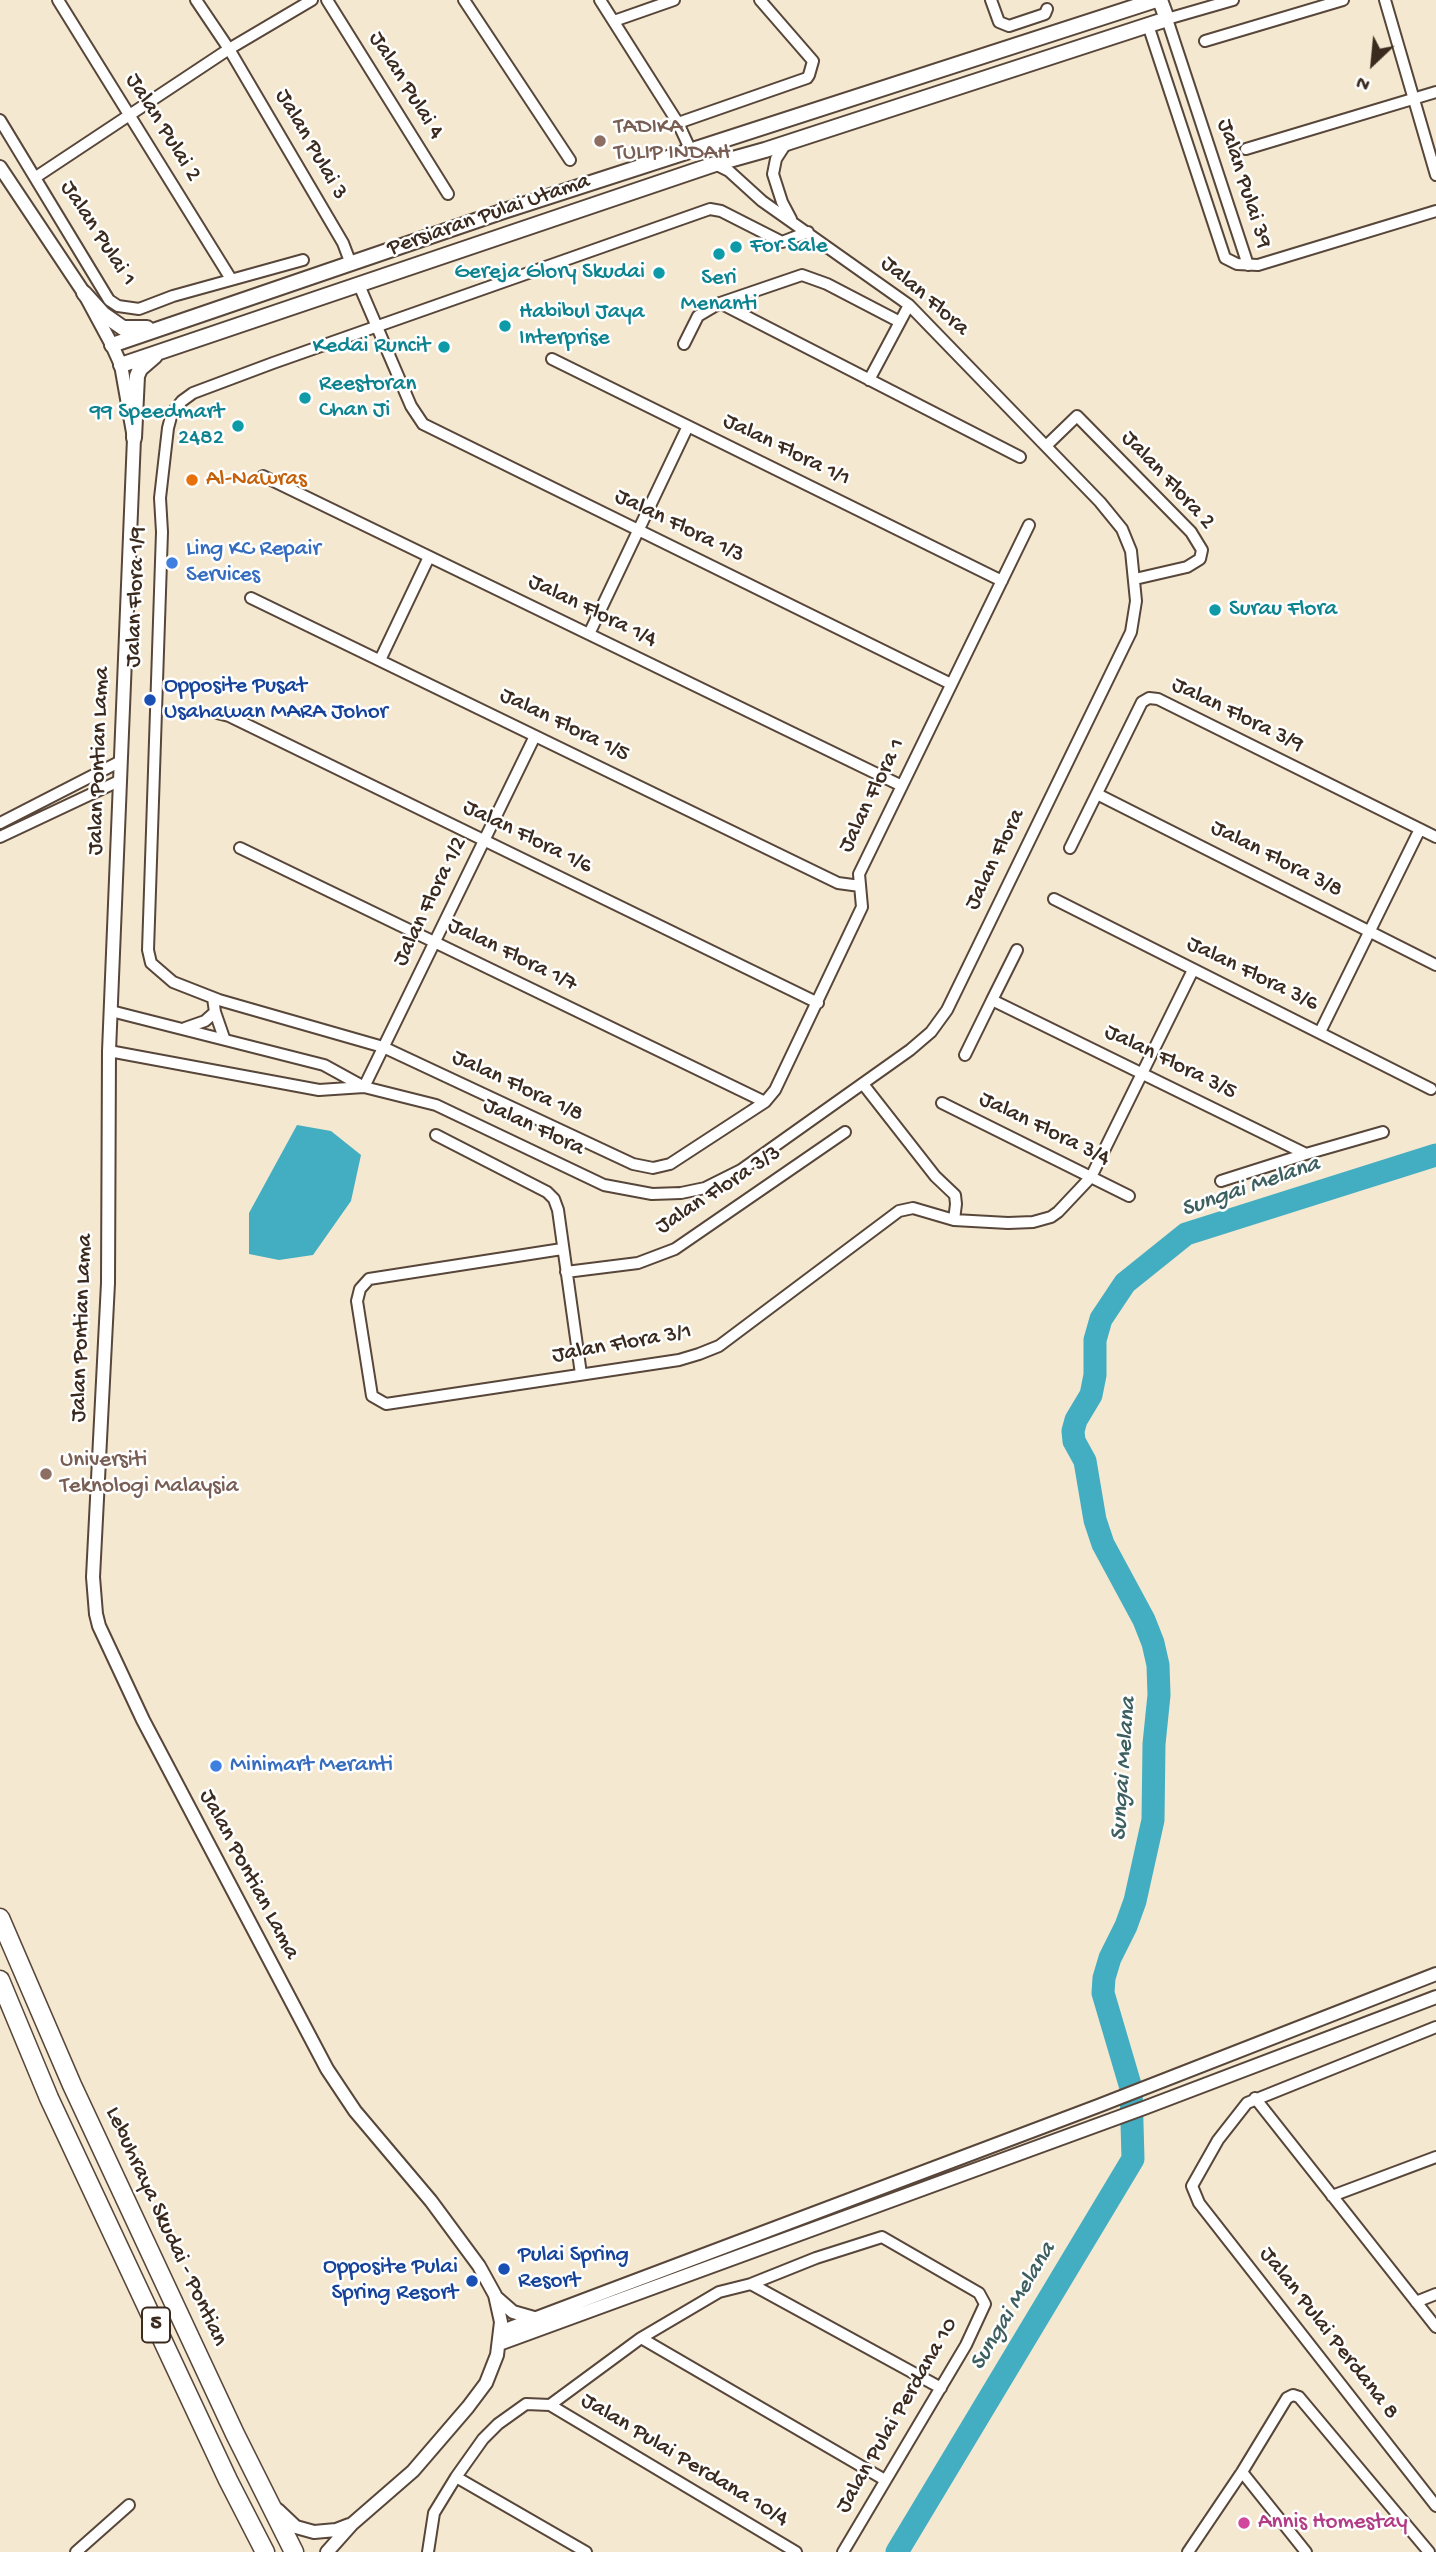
<!DOCTYPE html>
<style>
body{margin:0}
#map{position:relative;width:1436px;height:2552px;overflow:hidden;background:#f4e8d0;font-family:"Gochi Hand",sans-serif}
canvas{display:block}
.north{position:absolute;left:1338px;top:28px;width:70px;height:70px;-webkit-text-stroke:5px #fff;paint-order:stroke;rotate:206deg;font-size:19px;font-weight:700;line-height:28px;text-align:center;color:#3b2a1e}
.north::after{content:'';display:block;margin:auto;width:24px;height:32px;background:#3b2a1e;clip-path:polygon(50% 0,100% 100%,50% 72%,0 100%)}
</style>
<div id="map">
<canvas width="1436" height="2552"></canvas>
<div class="north">N</div>
</div>
<script>
const ctx = document.querySelector('canvas').getContext('2d');
ctx.lineJoin = 'round';
function paint(path, color) {
  ctx.fillStyle = color;
  ctx.fill(path, 'evenodd');
}
function shape(rows) {
  const path = new Path2D();
  for (const r of rows) {
    path.moveTo(r[0], r[1]);
    for (let i = 2; i < r.length; i += 2) path.lineTo(r[i], r[i + 1]);
  }
  return path;
}
function stroke(path, color, width, dash) {
  ctx.strokeStyle = color;
  ctx.lineWidth = width;
  ctx.lineCap = dash ? 'butt' : 'round';
  ctx.setLineDash(dash || []);
  ctx.stroke(path);
}
function label(font, color, halo, rows, align = 'center') {
  ctx.font = font + ' "Gochi Hand",sans-serif';
  ctx.lineWidth = 5;
  ctx.setLineDash([]);
  ctx.textBaseline = 'middle';
  ctx.strokeStyle = halo;
  ctx.fillStyle = color;
  for (const [text, x, y, turn = 0] of rows) {
    ctx.save();
    ctx.translate(x, y);
    ctx.rotate((+turn || 0) * Math.PI / 180);
    ctx.textAlign = isNaN(turn) ? turn : align;
    if (halo) ctx.strokeText(text, 0, 0);
    ctx.fillText(text, 0, 0);
    ctx.restore();
  }
}
paint(shape([
 [297,1125,331,1131,361,1155,351,1201,313,1255,279,1260,249,1254,249,1213]
]), '#43aec1');
stroke(shape([
 [897,2552,1133,2159,1131,2088,1103,1993,1104,1978,1110,1958,1126,1926,1135,1901,1153,1820,1154,1744,1159,1695,1158,1665,1153,1643,1144,1620,1103,1544,1095,1520,1085,1461,1074,1441,1073,1431,1076,1420,1091,1395,1095,1375,1095,1340,1101,1319,1125,1283,1186,1234,1436,1155]
]), '#43aec1', 23);
const minor = shape([
 [58,0,231,279],
 [196,0,229,49,343,243,351,264],
 [327,0,448,194],
 [464,0,570,160],
 [600,0,678,123,691,151],
 [991,0,999,22,1009,26,1045,14,1047,9],
 [1233,0,1167,19,1248,265],
 [1385,0,1436,175],
 [614,21,674,0],
 [1148,25,1225,258,1237,264,1258,265,1436,211],
 [1205,41,1343,0],
 [0,120,109,300,118,306,139,309,173,296,303,260],
 [678,123,807,78,809,75,813,61,760,0],
 [787,142,776,159,773,174,782,202,791,219],
 [1246,149,1436,92],
 [36,177,229,49,312,0],
 [808,232,782,242,721,211,710,209,273,363,193,393,182,401,172,413,168,428,160,498,162,532,148,950,151,963,173,982,219,1000,383,1047,633,1164,653,1168,670,1164,765,1102,775,1090,862,907,859,874,1029,525],
 [359,285,411,406,423,424,951,684],
 [720,303,1020,457],
 [684,344,698,316,720,303,802,275,827,284,900,322],
 [552,359,1002,581],
 [869,380,909,305],
 [1046,446,1077,416,1191,532,1202,550,1200,559,1187,567,1135,579],
 [263,476,902,786],
 [251,598,838,883,860,886],
 [589,634,688,426],
 [380,660,429,557],
 [217,713,229,716,818,1003],
 [1097,794,1436,965],
 [0,823,121,761],
 [0,837,121,780],
 [240,848,765,1102],
 [1070,848,1142,702,1149,698,1158,699,1436,837],
 [1054,899,1431,1089],
 [1017,950,992,1000,1306,1154,1383,1132],
 [213,998,215,1012,224,1038],
 [111,1011,324,1065,364,1087,436,1105,604,1185,652,1194,681,1193,705,1188,741,1170,910,1050,931,1032,947,1010,1131,632,1136,601,1131,551,1122,529,1100,502,909,305,762,201,729,171,715,164],
 [185,1028,205,1021,215,1012],
 [1320,1032,1420,829],
 [109,1051,319,1090,364,1087],
 [965,1055,992,1000],
 [863,1084,935,1176,955,1195,956,1204,954,1220],
 [364,1087,535,736],
 [942,1103,1129,1196],
 [436,1135,547,1192,554,1199,558,1210,581,1374],
 [1221,1181,1306,1154],
 [562,1249,369,1279,360,1289,357,1301,372,1396,386,1404,679,1360,699,1354,719,1346,899,1211,913,1208,954,1220,1008,1223,1033,1222,1051,1217,1058,1212,1091,1177,1193,970],
 [566,1272,638,1263,675,1249,845,1132],
 [1436,2027,1247,2103,1218,2140,1192,2186,1199,2203,1436,2506],
 [1255,2098,1436,2327],
 [1332,2196,1436,2157],
 [751,2284,941,2388],
 [1416,2302,1436,2294],
 [641,2338,885,2480],
 [550,2405,796,2552],
 [1242,2472,1306,2552],
 [456,2477,586,2552],
 [76,2552,129,2505],
 [428,2552,434,2513,456,2477,483,2439,498,2424,526,2404,550,2405,641,2338,719,2292,751,2284,816,2258,882,2237,979,2293,985,2304,966,2345,843,2552],
 [1188,2552,1242,2472,1287,2398,1293,2395,1299,2397,1429,2552]
]);
const tertiary = shape([
 [0,167,84,293,112,345,121,365,134,438,109,1051,108,1283,93,1577,96,1614,99,1626,143,1720,327,2069,355,2111,431,2201,479,2266,495,2295,501,2322,497,2355,486,2383,468,2407,413,2471,352,2524,327,2552],
 [497,2298,513,2312,534,2318],
 [502,2331,1098,2106,1436,1974],
 [499,2344,1144,2108,1436,1997],
 [278,2510,296,2527,314,2532,336,2530,349,2525]
]);
const secondary = shape([
 [84,293,103,314,123,328,147,328],
 [112,345,504,211,1156,0],
 [121,365,715,164,765,150,1167,19,1160,0],
 [134,438,137,376,140,369,155,356]
]);
const trunk = shape([
 [0,1918,72,2085,235,2434,294,2552],
 [0,1980,49,2098,228,2480,265,2552]
]);
stroke(minor, '#574639', 14);
stroke(tertiary, '#574639', 16);
stroke(secondary, '#574639', 18);
stroke(trunk, '#574639', 21);
stroke(minor, '#fff', 10);
stroke(tertiary, '#fff', 12);
stroke(secondary, '#fff', 14);
stroke(trunk, '#fff', 18);
for (const [x, y, r, color] of [
 [600,141,7,"#8d6e63"],
 [736,247,7,"#0f9aa8"],
 [719,254,7,"#0f9aa8"],
 [659,273,7,"#0f9aa8"],
 [505,326,7,"#0f9aa8"],
 [444,347,7,"#0f9aa8"],
 [305,398,7,"#0f9aa8"],
 [238,426,7,"#0f9aa8"],
 [192,480,7,"#e8710a"],
 [172,563,7,"#3f7fe0"],
 [1215,610,7,"#0f9aa8"],
 [150,700,7,"#1a4fb4"],
 [46,1474,7,"#8d6e63"],
 [216,1766,7,"#3f7fe0"],
 [504,2269,7,"#1a4fb4"],
 [472,2281,7,"#1a4fb4"],
 [1244,2523,7,"#d1479c"]
]) {
  const dot = new Path2D();
  dot.arc(x, y, r, 0, 2 * Math.PI);
  ctx.fillStyle = color;
  ctx.fill(dot);
  stroke(dot, '#fff', 2.5);
}
for (const [x, y, w] of [
 [156,2325,28]
]) {
  const box = new Path2D();
  box.roundRect(x - w / 2, y - 17.5, w, 35, 5);
  ctx.fillStyle = '#fff';
  ctx.fill(box);
  stroke(box, '#3b2a1e', 2);
}
label('bold 21px', '#3b2a1e', null, [
 ["5",156,2325]
]);
label('23px', '#3b2a1e', '#fff', [
 ["Jalan Pulai 4",405,86,58],
 ["Jalan Pulai 2",162,128,58],
 ["Jalan Pulai 3",310,145,60],
 ["Jalan Pulai 39",1243,184,72],
 ["Persiaran Pulai Utama",489,216,-19],
 ["Jalan Pulai 1",97,234,57],
 ["Jalan Flora",924,297,41],
 ["Jalan Flora 1/1",786,451,26],
 ["Jalan Flora 2",1167,481,47],
 ["Jalan Flora 1/3",679,527,26],
 ["Jalan Flora 1/9",137,597,-88],
 ["Jalan Flora 1/4",592,612,26],
 ["Jalan Flora 3/9",1237,716,26],
 ["Jalan Flora 1/5",564,726,26],
 ["Jalan Pontian Lama",100,761,-88],
 ["Jalan Flora 1",873,796,-64],
 ["Jalan Flora 1/6",527,838,26],
 ["Jalan Flora",996,860,-64],
 ["Jalan Flora 3/8",1276,860,27],
 ["Jalan Flora 1/2",431,902,-64],
 ["Jalan Flora 1/7",512,956,26],
 ["Jalan Flora 3/6",1252,975,26],
 ["Jalan Flora 3/5",1170,1063,26],
 ["Jalan Flora 1/8",517,1087,25],
 ["Jalan Flora",533,1128,25],
 ["Jalan Flora 3/4",1044,1130,26],
 ["Jalan Flora 3/3",719,1191,-33],
 ["Jalan Pontian Lama",83,1328,-88],
 ["Jalan Flora 3/1",622,1345,-10],
 ["Jalan Pontian Lama",248,1875,62],
 ["Lebuhraya Skudai - Pontian",165,2227,65],
 ["Jalan Pulai Perdana 8",1328,2334,52],
 ["Jalan Pulai Perdana 10",898,2416,-60],
 ["Jalan Pulai Perdana 10/4",684,2461,31]
]);
label('23px', '#785e54', '#fff', [
 ["TADIKA",614,128],
 ["TULIP INDAH",614,154],
 ["Universiti",60,1461],
 ["Teknologi Malaysia",60,1487]
], 'left');
label('23px', '#0d838f', '#fff', [
 ["For Sale",750,247],
 ["Gereja Glory Skudai",645,273,"right"],
 ["Seri",719,279,"center"],
 ["Menanti",719,305,"center"],
 ["Habibul Jaya",519,313],
 ["Interprise",519,339],
 ["Kedai Runcit",430,347,"right"],
 ["Reestoran",319,385],
 ["Chan Ji",319,411],
 ["99 Speedmart",224,413,"right"],
 ["2482",224,439,"right"],
 ["Surau Flora",1229,610]
], 'left');
label('23px', '#c56008', '#fff', [
 ["Al-Nawras",206,480]
], 'left');
label('23px', '#366cbe', '#fff', [
 ["Ling KC Repair",186,550],
 ["Services",186,576],
 ["Minimart Meranti",230,1766]
], 'left');
label('23px', '#164399', '#fff', [
 ["Opposite Pusat",164,687],
 ["Usahawan MARA Johor",164,713],
 ["Pulai Spring",518,2256],
 ["Resort",518,2282],
 ["Opposite Pulai",458,2268,"right"],
 ["Spring Resort",458,2294,"right"]
], 'left');
label('23px', '#b23c85', '#fff', [
 ["Annis Homestay",1258,2523]
], 'left');
label('italic 24px', '#3e5f5f', '#fff', [
 ["Sungai Melana",1251,1188,-19],
 ["Sungai Melana",1125,1769,-86],
 ["Sungai Melana",1014,2307,-59]
]);
</script>
